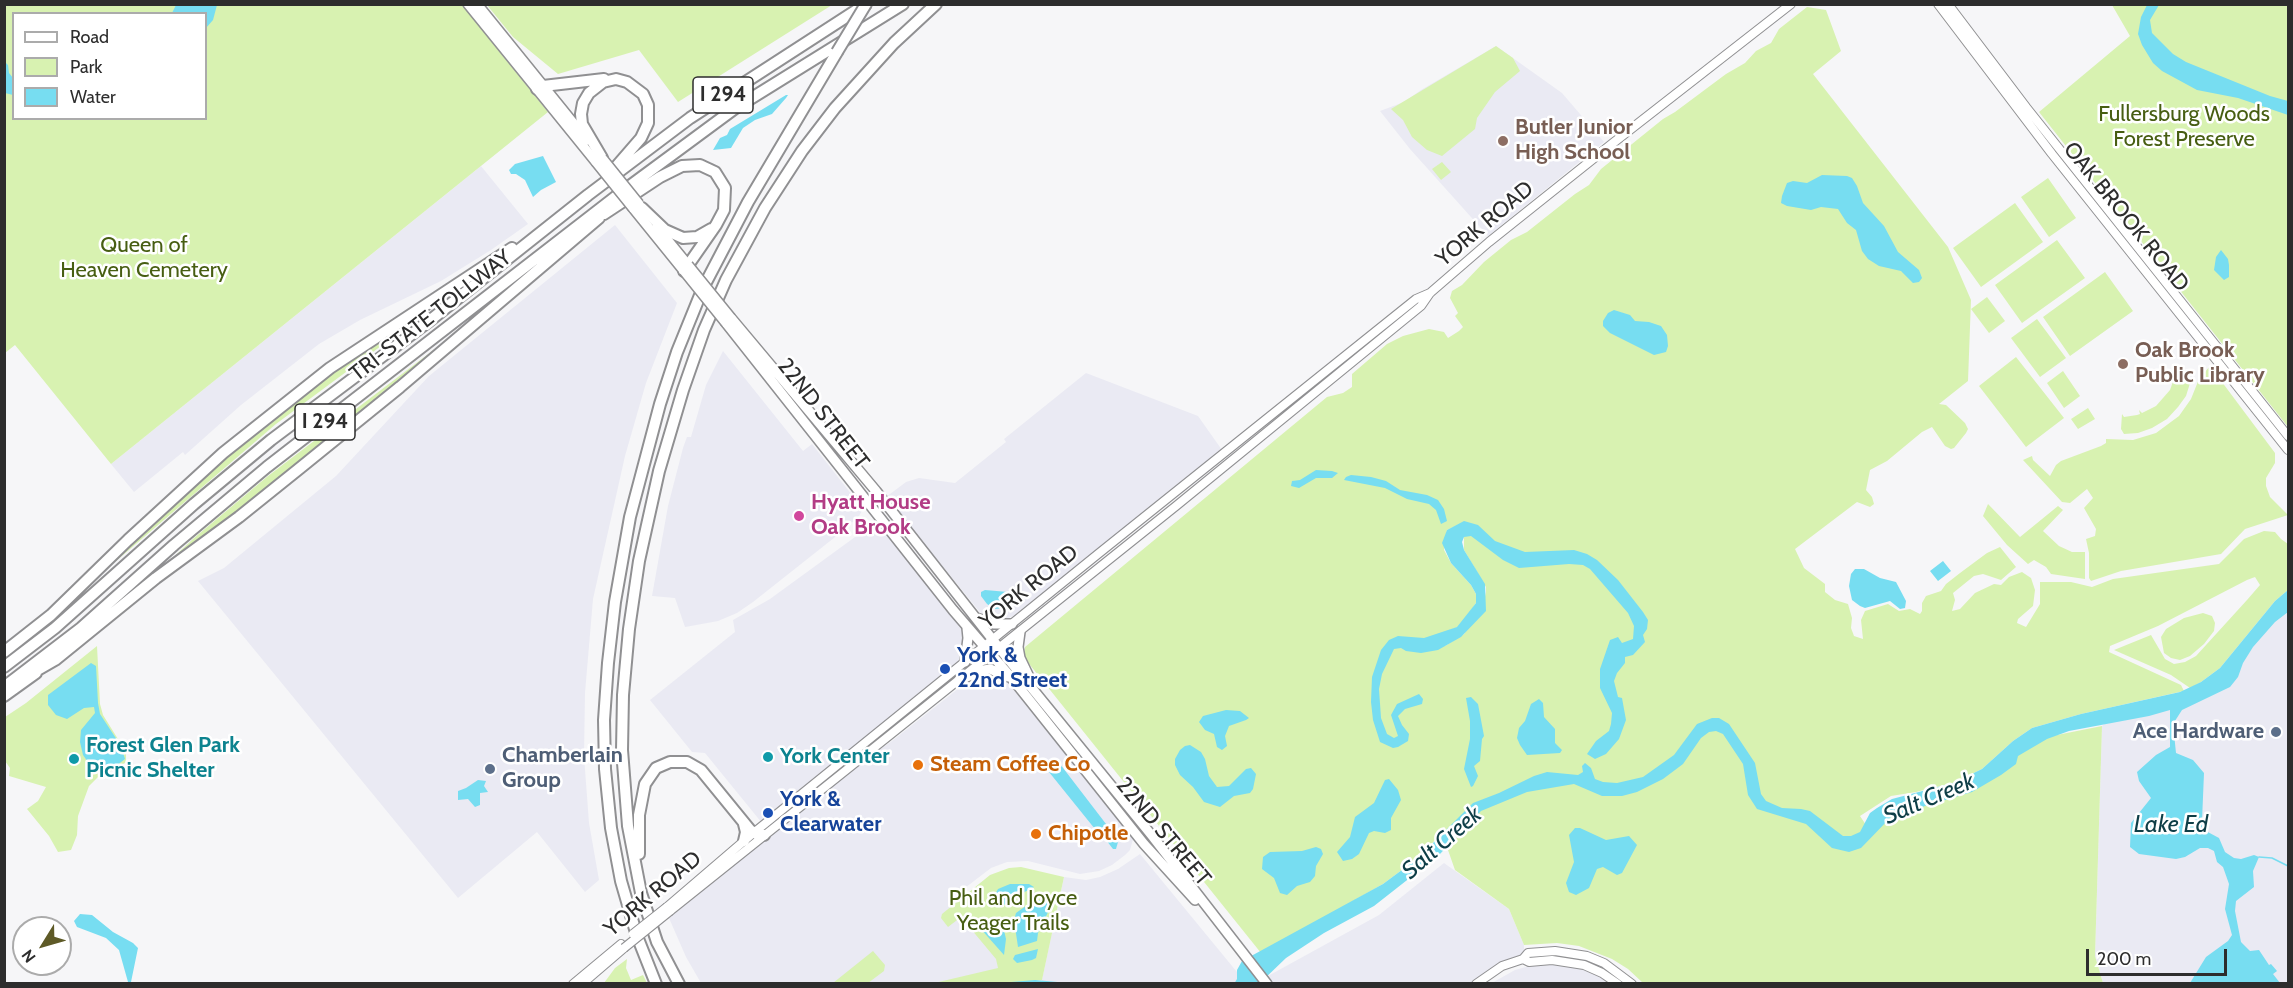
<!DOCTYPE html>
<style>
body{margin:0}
#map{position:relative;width:2293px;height:988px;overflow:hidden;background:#f6f6f8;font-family:Cabin,sans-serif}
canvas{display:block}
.frame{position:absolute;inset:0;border:6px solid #2d2d2d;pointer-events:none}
.legend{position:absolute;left:12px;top:12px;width:195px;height:108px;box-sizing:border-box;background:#fff;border:2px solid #ababab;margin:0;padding:8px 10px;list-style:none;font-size:18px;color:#2d2d2d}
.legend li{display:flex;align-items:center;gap:12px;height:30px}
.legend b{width:30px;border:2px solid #ababab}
.north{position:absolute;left:12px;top:916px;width:60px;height:60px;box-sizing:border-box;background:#fff;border:2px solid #ababab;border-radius:50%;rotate:233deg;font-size:16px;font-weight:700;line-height:24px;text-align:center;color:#2d2d2d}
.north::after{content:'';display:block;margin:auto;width:21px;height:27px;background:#5e5a27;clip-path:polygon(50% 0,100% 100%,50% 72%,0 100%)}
.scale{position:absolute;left:2086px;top:949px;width:141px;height:27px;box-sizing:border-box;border:3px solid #2d2d2d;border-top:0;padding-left:8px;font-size:18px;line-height:21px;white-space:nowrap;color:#2d2d2d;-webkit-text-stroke:4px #fff;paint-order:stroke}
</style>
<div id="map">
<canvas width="2293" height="988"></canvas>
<div class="frame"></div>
<ul class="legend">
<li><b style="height:8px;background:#fff"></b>Road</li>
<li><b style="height:16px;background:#d8f2b1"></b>Park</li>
<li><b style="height:16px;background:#77ddf1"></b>Water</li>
</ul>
<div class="north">N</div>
<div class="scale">200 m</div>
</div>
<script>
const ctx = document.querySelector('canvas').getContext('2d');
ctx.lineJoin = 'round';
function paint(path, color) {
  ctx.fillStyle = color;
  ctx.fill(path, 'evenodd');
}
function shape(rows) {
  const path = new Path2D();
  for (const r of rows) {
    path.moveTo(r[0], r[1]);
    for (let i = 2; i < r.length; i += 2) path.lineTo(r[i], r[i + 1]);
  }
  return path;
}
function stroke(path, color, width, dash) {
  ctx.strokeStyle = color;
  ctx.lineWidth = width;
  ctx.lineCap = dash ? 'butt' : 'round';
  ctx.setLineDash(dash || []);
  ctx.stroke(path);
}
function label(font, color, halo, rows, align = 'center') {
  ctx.font = font + ' Cabin,sans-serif';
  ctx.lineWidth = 5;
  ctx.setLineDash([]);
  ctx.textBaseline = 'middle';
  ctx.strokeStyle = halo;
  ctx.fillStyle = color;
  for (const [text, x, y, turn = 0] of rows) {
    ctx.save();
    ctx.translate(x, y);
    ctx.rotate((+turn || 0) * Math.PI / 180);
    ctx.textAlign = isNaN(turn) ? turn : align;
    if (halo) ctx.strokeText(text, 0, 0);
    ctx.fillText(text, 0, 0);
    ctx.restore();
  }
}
paint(shape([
 [1496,46,1562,93,1604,142,1488,236,1410,149,1380,111,1404,102,1421,90],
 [481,166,528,224,491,250,441,281,360,320,319,344,241,405,185,455,183,452,134,492,111,464],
 [615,225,677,303,646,383,625,456,593,599,585,693,584,756,589,823,599,880,585,892,537,832,458,898,198,581,224,568,336,476,429,376],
 [723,351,803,451,812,444,863,509,859,516,844,530,753,602,737,613,718,621,685,627,675,598,652,596,668,506,683,448,687,437,691,437,706,385],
 [1086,373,1198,416,1222,450,1095,554,1013,616,999,622,984,617,886,497,906,482,919,478,955,483,1006,442,1004,439],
 [877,521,963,629,965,648,960,659,840,761,762,823,705,753,692,752,650,700,735,632,733,620,770,599],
 [2288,609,2288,983,2103,983,2095,956,2102,726,2108,721,2180,704],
 [989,671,1005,679,1133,839,1130,850,1125,855,1112,865,1099,871,1080,874,1028,861,1007,862,991,868,957,894,951,896,1020,983,701,983,686,957,669,918,856,766,892,741,973,677],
 [1140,854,1246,983,1041,984,1064,877,1086,880,1100,877,1118,869],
 [1444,863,1509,909,1524,945,1524,955,1483,974,1471,983,1274,984,1268,976,1379,915],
 [1537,964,1574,966,1603,978,1612,984,1490,984,1515,970]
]), '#eaeaf3');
paint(shape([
 [4,5,462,5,548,112,111,464,15,345,5,353],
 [14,14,206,14,206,118,14,118],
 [487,5,832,5,678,102,639,50,558,74,513,37],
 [2112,5,2288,5,2288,427,2039,112,2130,36],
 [1807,7,1826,10,1841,51,1813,74,1948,247,1971,300,1968,381,1939,404,1946,405,1965,423,1968,429,1966,433,1954,448,1951,449,1945,446,1932,427,1922,432,1887,461,1870,470,1866,490,1872,497,1874,504,1870,507,1857,502,1795,549,1804,568,1825,584,1825,592,1835,600,1848,604,1852,618,1851,628,1854,636,1863,639,1861,620,1865,611,1888,604,1899,611,1910,609,1920,614,1922,611,1922,603,1926,596,1941,591,1946,584,1960,573,1987,553,2000,547,2016,567,2001,580,1983,574,1974,576,1953,593,1955,600,1952,611,1960,609,1975,593,1994,584,2001,585,2009,577,2022,572,2031,578,2035,590,2033,606,2018,619,2017,623,2026,627,2040,604,2040,582,2071,582,2092,587,2113,579,2219,564,2244,539,2264,531,2275,532,2281,539,2288,544,2288,590,2275,601,2220,668,2201,682,2190,688,2171,675,2114,650,2151,635,2165,659,2174,664,2185,662,2196,656,2247,600,2260,585,2255,577,2247,580,2158,626,2110,646,2109,652,2181,685,2184,691,2081,714,2032,728,2013,741,1982,769,1953,783,1916,792,1891,796,1860,816,1872,834,1891,813,2019,753,2047,737,2102,726,2095,956,2103,983,1643,983,1628,969,1612,959,1579,946,1557,943,1524,945,1509,909,1455,870,1442,833,1418,858,1383,884,1261,953,1026,660,1024,653,1025,647,1327,397,1343,393,1352,387,1352,374,1387,344,1403,336,1429,329,1444,332,1448,338,1459,331,1463,327,1455,316,1458,313,1450,298,1452,291,1462,285,1484,262,1511,240,1527,232,1575,194,1589,185,1601,169,1663,119,1675,112,1726,74,1745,63,1756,51,1771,43,1779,29],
 [1464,522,1464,550,1486,587,1486,592,1484,601,1464,634,1445,646,1450,630,1458,627,1466,618,1476,603,1476,594,1471,585,1451,563,1444,550,1447,530],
 [1496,46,1513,58,1520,71,1495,92,1477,118,1475,129,1442,156,1427,150,1412,137,1403,120,1391,109],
 [1442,162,1451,172,1441,180,1432,169],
 [2048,178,2076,218,2049,237,2021,197],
 [2015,203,2043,242,1981,287,1953,248],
 [2057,240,2085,278,2022,323,1995,285],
 [2105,272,2133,311,2070,356,2043,317],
 [455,291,276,424,102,573,174,501,261,427,264,429,270,424,268,421,317,383],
 [1987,297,2005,321,1989,333,1971,309],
 [2037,319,2066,358,2040,377,2011,338],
 [444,342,301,463,299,461,293,466,296,469,163,567,194,538,268,476],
 [2016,357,2064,418,2026,447,1979,386],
 [2210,366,2275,453,2275,463,2266,478,2266,486,2270,497,2288,515,2245,529,2221,554,2121,571,2091,581,2089,578,2089,553,2086,539,2095,536,2096,529,2084,508,2093,498,2087,489,2070,503,2062,502,2023,460,2032,456,2033,460,2050,476,2056,465,2061,461,2101,446,2106,443,2106,439,2133,440,2156,433,2179,416,2191,399,2199,379],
 [2063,371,2080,396,2064,408,2047,383],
 [2171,373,2188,376,2191,380,2186,396,2178,407,2167,419,2152,428,2138,433,2124,434,2121,429,2122,414,2124,417,2137,415,2140,414,2139,410,2142,413,2156,406,2170,390,2175,376],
 [2088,408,2095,419,2078,429,2071,419],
 [1988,504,2020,537,2058,506,2063,510,2043,531,2059,546,2072,552,2085,552,2085,579,2051,574,2046,567,2034,560,2028,564,2007,545,1983,516],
 [2203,613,2212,616,2215,623,2214,631,2204,644,2190,656,2180,660,2171,658,2164,653,2161,637,2166,629,2184,618],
 [97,646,100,704,103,715,126,752,126,762,116,770,102,773,89,786,78,816,77,835,71,850,58,852,49,836,27,809,38,801,46,787,9,776,10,768,5,761,5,717,26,703],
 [1021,867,1064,877,1042,980,999,984,930,984,998,968,996,959,961,917,948,927,941,918,942,914,990,875,1009,868],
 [873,951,885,965,884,971,868,983,833,983],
 [627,959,626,968,631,980,643,975,647,983,604,983,615,968]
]), '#d8f2b1');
paint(shape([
 [176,5,176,4,217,5,213,20,206,28,206,14,172,13],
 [2147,5,2159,5,2150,20,2152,33,2173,54,2186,62,2270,96,2288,101,2288,115,2238,98,2197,90,2162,71,2153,63,2142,45,2138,34,2141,17],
 [5,62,8,65,9,73,13,78,13,95,5,93],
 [786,95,788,95,786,98,772,114,755,120,743,128,731,148,713,150,720,138,727,135,730,129],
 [543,156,556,182,541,190,533,197,525,180,516,174,511,174,509,170,515,164],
 [1822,175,1847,176,1852,178,1857,186,1863,203,1884,226,1898,252,1919,270,1922,278,1919,282,1913,283,1901,271,1879,266,1868,259,1862,251,1856,230,1847,223,1838,209,1821,207,1811,210,1787,206,1781,203,1782,196,1787,183,1793,181,1807,183],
 [2221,250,2228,259,2229,265,2229,277,2224,280,2214,270,2216,257],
 [1614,310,1630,315,1635,321,1649,322,1661,326,1667,335,1668,346,1666,352,1654,355,1610,333,1603,326,1603,321,1608,313],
 [1316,470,1332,471,1338,473,1332,478,1316,478,1299,488,1291,486,1292,481,1300,480],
 [1351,475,1371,477,1386,481,1400,490,1427,495,1438,500,1444,509,1447,521,1441,524,1436,510,1429,504,1407,499,1385,488,1344,480,1346,477],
 [1464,521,1478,525,1495,541,1525,552,1574,550,1587,554,1597,560,1618,580,1643,612,1648,620,1647,629,1643,635,1645,642,1633,655,1625,657,1625,663,1617,673,1614,681,1618,697,1622,698,1626,720,1619,739,1606,754,1595,759,1587,754,1596,741,1609,731,1611,724,1612,713,1600,688,1600,669,1610,640,1618,637,1622,643,1633,639,1634,626,1628,613,1590,569,1583,565,1569,564,1519,568,1503,560,1471,536,1464,537,1462,542,1464,550,1485,584,1486,611,1461,637,1438,650,1421,653,1406,651,1401,648,1394,649,1382,674,1379,689,1381,718,1387,734,1394,738,1398,736,1391,715,1397,704,1419,694,1423,699,1422,704,1405,709,1398,716,1402,725,1409,734,1408,741,1398,747,1393,748,1380,742,1373,720,1371,702,1372,677,1381,650,1389,640,1398,636,1424,638,1457,627,1476,603,1476,594,1471,585,1451,563,1442,543,1447,530],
 [1943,561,1951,571,1938,581,1930,571],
 [1855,569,1864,569,1880,578,1896,582,1906,601,1905,608,1900,609,1890,601,1865,608,1860,606,1852,600,1849,586,1851,574],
 [985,590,1008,592,1020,591,1023,593,1019,599,1012,604,1004,608,995,609,987,604,981,596,981,592],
 [2288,590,2288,612,2275,622,2253,647,2243,663,2238,677,2230,687,2182,710,2173,724,2176,753,2193,760,2204,773,2202,821,2204,830,2219,838,2225,852,2234,858,2241,859,2254,855,2259,857,2253,871,2254,887,2236,901,2235,911,2241,942,2250,951,2259,950,2269,965,2271,964,2277,971,2273,974,2280,983,2190,983,2206,957,2228,941,2232,935,2225,909,2229,884,2223,867,2217,862,2214,851,2208,848,2200,848,2185,857,2176,859,2139,854,2130,847,2131,823,2151,798,2139,781,2137,772,2156,755,2170,747,2170,710,2149,716,2069,731,2047,739,2018,756,2016,764,2001,775,1972,792,1892,816,1861,848,1849,852,1832,848,1806,824,1757,809,1748,795,1743,764,1723,734,1716,731,1709,732,1701,738,1683,764,1663,779,1637,792,1622,796,1602,796,1574,784,1527,792,1481,811,1439,855,1374,906,1324,933,1286,958,1260,983,1234,984,1237,979,1237,970,1242,961,1383,884,1418,858,1473,803,1499,793,1534,776,1547,772,1578,775,1583,772,1582,766,1585,763,1591,768,1595,779,1603,782,1617,783,1643,777,1674,755,1697,724,1712,718,1719,718,1729,724,1755,763,1761,794,1766,801,1782,808,1801,809,1810,811,1843,836,1851,836,1860,832,1870,813,1877,808,1892,799,1953,783,1982,769,2013,741,2032,728,2081,714,2180,692,2201,682,2220,668,2275,601],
 [91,663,96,666,98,703,100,714,121,746,125,759,116,766,104,770,95,769,90,765,83,755,80,742,81,730,95,713,94,707,84,708,67,719,56,715,48,705,48,695],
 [1471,697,1478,704,1484,736,1482,739,1480,761,1474,766,1478,776,1473,786,1471,787,1464,769,1470,739,1470,721,1466,698],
 [1539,699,1543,703,1544,717,1555,729,1555,743,1562,750,1560,753,1527,755,1520,745,1517,738,1519,728,1525,721,1531,704],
 [1226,710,1240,711,1249,718,1246,720,1229,726,1225,736,1227,746,1222,750,1217,747,1214,734,1205,730,1199,722,1203,716],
 [1190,745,1201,752,1205,759,1209,776,1217,787,1229,786,1246,769,1251,768,1256,774,1253,789,1250,793,1234,796,1220,807,1204,802,1193,787,1180,775,1175,765,1175,759,1180,750,1185,746],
 [1052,761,1057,761,1060,764,1116,837,1118,842,1116,849,1113,849,1103,836,1099,834,1049,772,1048,764],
 [1389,779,1398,790,1401,800,1391,818,1391,830,1385,833,1374,831,1369,833,1359,854,1352,859,1343,861,1337,852,1350,837,1355,817,1374,803,1385,780],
 [478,780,486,781,484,786,488,792,480,793,480,805,475,807,468,799,458,800,458,791,466,788],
 [1575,828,1580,828,1606,840,1629,836,1637,845,1622,873,1617,875,1603,867,1597,869,1589,888,1576,895,1569,892,1566,883,1574,862,1569,835],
 [1316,847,1321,849,1323,854,1316,866,1315,876,1310,882,1297,886,1287,895,1280,893,1274,878,1262,869,1263,857,1270,852,1302,851],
 [1010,884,1029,884,1034,887,1015,897,1007,906,996,900,994,896,998,889],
 [1040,900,1047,900,1050,908,1038,933,1037,941,1018,947,1014,920,1016,913,1030,903],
 [80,914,92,915,113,932,133,943,138,948,131,982,128,982,119,950,106,938,77,927,74,921],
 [972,919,1003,926,1006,939,1004,955],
 [1038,949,1036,958,1032,960,1017,963,1013,959,1015,955],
 [1035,980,1069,983,999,983]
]), '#77ddf1');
stroke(shape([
 [2259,857,2272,858,2288,866]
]), '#77ddf1', 1.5);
const secondary = shape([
 [1938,4,2052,154,2288,450],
 [1948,4,2026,107,2288,436],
 [667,907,751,835,1098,554,1416,299,1430,293],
 [670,911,1176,506,1421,306,1430,293,1489,242,1613,143,1791,4],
 [1523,959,1529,962,1552,960,1584,965,1602,973,1618,984],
 [573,984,621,944],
 [582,984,624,948],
 [1476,984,1502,966,1523,959,1528,953,1555,951,1587,956,1604,963,1632,984]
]);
const primary = shape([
 [468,4,596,162],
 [477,4,587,140],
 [633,208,684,271],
 [657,227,688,265],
 [731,318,876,491,1000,649,1153,837,1267,984],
 [726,323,953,610,1015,682,1144,844,1195,900],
 [976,618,994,624,1012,624],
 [1020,632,1018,647,1020,658,1030,679],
 [965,662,968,638,967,628],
 [959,680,984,670,990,669,1009,677]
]);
const motorway = shape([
 [537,89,543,86,604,79],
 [602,158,582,124,581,114,583,103,589,93,603,82,616,79,627,82,643,94,648,105,648,123,641,138,615,168],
 [642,208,665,230,683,238,697,237,711,229],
 [604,214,660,177,682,166,700,165,715,172,725,188,724,210,716,225,684,271],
 [4,652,51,615,128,540,223,453,330,368,512,248],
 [4,667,55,628,194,504,271,440,428,322,588,195,690,118,866,4],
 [29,675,55,660,156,578,239,517,300,468,400,387,599,218],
 [4,687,81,628,174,545,267,467,623,191,734,109,903,4],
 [4,696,36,673],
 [744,824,746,832,744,841],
 [639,854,639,815,645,784,656,768,670,762,687,762,701,770,750,830,758,835,764,835],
 [656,984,637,936,621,881,611,828,605,769,604,720,608,663,615,602,630,517,660,404,677,352,703,288,748,202,837,52],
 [679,984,657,942,641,893,628,826,622,750,623,695,629,629,639,561,659,471,683,390,704,330,726,280,765,208,802,151,835,108,894,43,936,4]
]);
stroke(secondary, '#909092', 10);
stroke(primary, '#909092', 12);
stroke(motorway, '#909092', 14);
stroke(secondary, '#fff', 8);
stroke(primary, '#fff', 9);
stroke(motorway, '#fff', 10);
const secondaryBridge = shape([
 [633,934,667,907],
 [624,948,670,911]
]);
const primaryBridge = shape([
 [602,158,639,204],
 [596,162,633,208],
 [688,265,731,318],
 [684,271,726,323]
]);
const motorwayBridge = shape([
 [837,52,866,4]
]);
stroke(secondaryBridge, '#909092', 10, []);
stroke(primaryBridge, '#909092', 12, []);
stroke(motorwayBridge, '#909092', 14, []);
stroke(secondaryBridge, '#fff', 8);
stroke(primaryBridge, '#fff', 9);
stroke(motorwayBridge, '#fff', 10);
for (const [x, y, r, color] of [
 [1503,141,6,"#8d6e63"],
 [2123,364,6,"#8d6e63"],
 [799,516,6,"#d1479c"],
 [945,669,6,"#1a4fb4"],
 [2276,732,6,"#5c6f8a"],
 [768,757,6,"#0f9aa8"],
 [74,759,6,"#0f9aa8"],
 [918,765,6,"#e8710a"],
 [490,769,6,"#5c6f8a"],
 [768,813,6,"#1a4fb4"],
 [1036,834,6,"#e8710a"]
]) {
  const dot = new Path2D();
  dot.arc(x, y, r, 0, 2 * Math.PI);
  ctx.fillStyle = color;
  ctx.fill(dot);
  stroke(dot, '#fff', 2);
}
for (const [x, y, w] of [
 [723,95,60],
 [325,422,60]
]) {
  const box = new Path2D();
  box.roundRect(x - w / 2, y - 18, w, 36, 4.5);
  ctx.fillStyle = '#fff';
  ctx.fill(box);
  stroke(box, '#2d2d2d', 1.5);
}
label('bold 21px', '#2d2d2d', null, [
 ["I 294",723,95],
 ["I 294",325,422]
]);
label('22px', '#475e12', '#fff', [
 ["Fullersburg Woods",2184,115],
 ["Forest Preserve",2184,140],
 ["Queen of",144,246],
 ["Heaven Cemetery",144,271],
 ["Phil and Joyce",1013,899],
 ["Yeager Trails",1013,924]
]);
label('bold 22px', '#785e54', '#fff', [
 ["Butler Junior",1515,128],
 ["High School",1515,153],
 ["Oak Brook",2135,351],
 ["Public Library",2135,376]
], 'left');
label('22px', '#2d2d2d', '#fff', [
 ["OAK BROOK ROAD",2126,217,51],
 ["YORK ROAD",1485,224,-40],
 ["TRI-STATE TOLLWAY",431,316,-38],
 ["22ND STREET",823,414,52],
 ["YORK ROAD",1029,587,-39],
 ["22ND STREET",1163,832,50],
 ["YORK ROAD",653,894,-40]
]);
label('bold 22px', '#b23c85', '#fff', [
 ["Hyatt House",811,503],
 ["Oak Brook",811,528]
], 'left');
label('bold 22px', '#164399', '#fff', [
 ["York &",957,656],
 ["22nd Street",957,681],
 ["York &",780,800],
 ["Clearwater",780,825]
], 'left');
label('bold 22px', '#4e5e75', '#fff', [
 ["Ace Hardware",2264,732],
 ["Chamberlain",502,756,"left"],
 ["Group",502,781,"left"]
], 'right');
label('bold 22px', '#0d838f', '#fff', [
 ["Forest Glen Park",86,746],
 ["Picnic Shelter",86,771],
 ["York Center",780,757]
], 'left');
label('bold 22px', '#c56008', '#fff', [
 ["Steam Coffee Co",930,765],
 ["Chipotle",1048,834]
], 'left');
label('italic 24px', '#0e3e47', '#fff', [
 ["Salt Creek",1929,799,-23],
 ["Lake Ed",2171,825],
 ["Salt Creek",1442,843,-41]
]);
</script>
